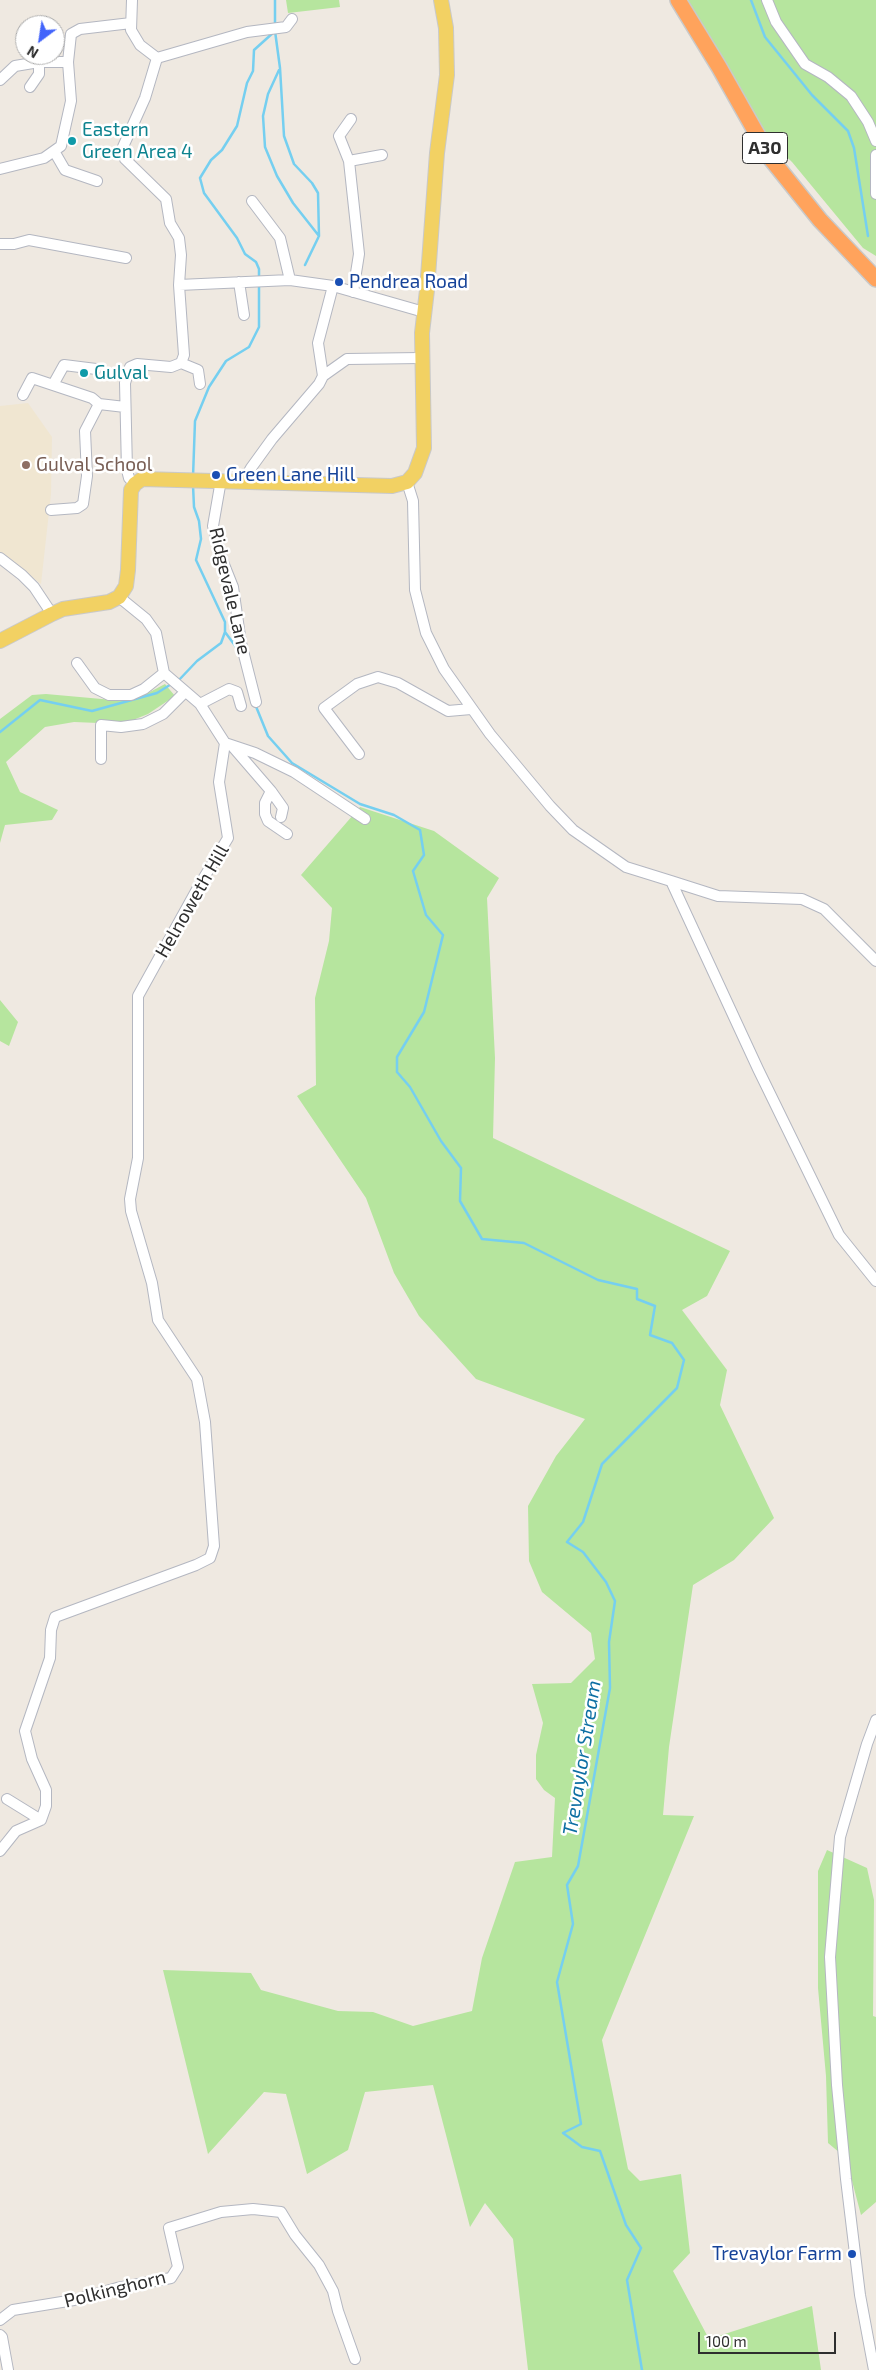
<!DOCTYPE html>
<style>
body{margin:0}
#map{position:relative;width:876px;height:2370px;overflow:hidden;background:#efe9e1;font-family:"Exo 2",sans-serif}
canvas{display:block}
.north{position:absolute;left:15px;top:15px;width:50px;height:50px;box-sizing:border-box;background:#fff;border:1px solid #ababab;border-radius:50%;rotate:211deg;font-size:14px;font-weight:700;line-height:20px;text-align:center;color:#2e2e2e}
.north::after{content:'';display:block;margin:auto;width:18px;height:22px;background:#4264fb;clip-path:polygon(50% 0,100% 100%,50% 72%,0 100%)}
.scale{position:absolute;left:698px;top:2332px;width:138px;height:22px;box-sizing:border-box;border:2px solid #2e2e2e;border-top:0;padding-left:6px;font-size:15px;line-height:18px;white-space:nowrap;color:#2e2e2e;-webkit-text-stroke:4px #fff;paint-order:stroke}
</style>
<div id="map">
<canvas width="876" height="2370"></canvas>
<div class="north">N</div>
<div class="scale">100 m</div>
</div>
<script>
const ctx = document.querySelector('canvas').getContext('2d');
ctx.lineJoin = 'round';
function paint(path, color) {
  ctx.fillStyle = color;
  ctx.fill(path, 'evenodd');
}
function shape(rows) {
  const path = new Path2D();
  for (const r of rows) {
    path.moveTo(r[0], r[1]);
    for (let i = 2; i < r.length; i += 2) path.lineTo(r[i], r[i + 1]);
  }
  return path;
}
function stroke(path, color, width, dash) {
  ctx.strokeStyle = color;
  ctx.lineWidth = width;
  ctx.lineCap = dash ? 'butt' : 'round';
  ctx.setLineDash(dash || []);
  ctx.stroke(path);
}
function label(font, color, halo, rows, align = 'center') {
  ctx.font = font + ' "Exo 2",sans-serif';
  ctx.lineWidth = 5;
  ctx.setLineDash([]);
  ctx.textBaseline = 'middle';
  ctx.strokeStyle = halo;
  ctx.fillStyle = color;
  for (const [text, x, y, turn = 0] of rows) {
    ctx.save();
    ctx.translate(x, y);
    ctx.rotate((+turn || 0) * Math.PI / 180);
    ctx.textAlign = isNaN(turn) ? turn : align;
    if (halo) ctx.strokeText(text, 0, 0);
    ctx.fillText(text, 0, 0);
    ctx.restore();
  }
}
paint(shape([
 [28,403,52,437,51,494,41,584,0,552,0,406]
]), '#f0e6d1');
paint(shape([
 [286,0,339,0,340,7,288,13],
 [685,0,876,0,876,256,863,248,792,162,770,141],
 [165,684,175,696,148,714,123,724,74,722,45,727,6,762,20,792,58,810,52,820,5,825,0,843,0,719,32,695,46,694,113,700,146,694],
 [360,807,434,831,499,878,487,898,495,1058,493,1138,730,1251,707,1296,682,1310,727,1370,720,1405,774,1518,734,1560,693,1585,669,1747,663,1815,694,1816,602,2040,628,2169,640,2181,681,2174,690,2253,673,2271,709,2339,812,2306,821,2370,528,2370,513,2239,485,2203,470,2227,433,2085,365,2092,348,2150,307,2174,286,2094,264,2092,208,2154,163,1970,251,1973,261,1990,338,2011,373,2012,413,2026,472,2011,482,1958,515,1862,552,1857,555,1798,544,1790,536,1779,536,1755,543,1723,532,1684,571,1683,595,1659,591,1633,542,1592,529,1561,528,1506,556,1456,585,1419,476,1379,419,1316,394,1273,366,1198,297,1096,316,1085,315,998,329,941,332,908,301,875],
 [0,1000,18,1022,9,1046,0,1041],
 [827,1850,867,1868,874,1900,873,2016,876,2017,876,2202,861,2215,846,2158,828,2143,826,2076,818,1988,818,1871]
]), '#b6e59e');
stroke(shape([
 [275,0,275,25],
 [751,0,765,37,812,95,848,131,854,148,868,236],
 [275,31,280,68,284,136,294,164,312,183,318,193,319,236],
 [279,70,268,94,263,116,265,147,277,176,293,203,319,236,305,265],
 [259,278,259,269,256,262,245,254,237,238,204,193,200,178,211,160,222,150,237,126,247,83,253,71,254,50,274,32],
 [193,477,195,421,209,387,226,361,249,347,259,327,259,283],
 [225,632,239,651],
 [178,681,197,661,221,643,225,632,225,622,196,560,201,539,199,521,194,507,193,485],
 [255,704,268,736,292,763,360,804,394,815,420,830,424,855,413,871,426,915,443,935,424,1012,397,1057,397,1072,410,1087,441,1141,461,1168,460,1201,482,1239,524,1243,598,1280,637,1289,637,1299,655,1306,650,1335,672,1343,684,1360,677,1388,602,1464,583,1522,567,1542,583,1552,606,1582,615,1601,609,1642,610,1688,578,1866,567,1885,573,1924,557,1982,581,2124,563,2133,582,2147,600,2151,626,2225,641,2248,627,2280,642,2370],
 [0,732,40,700,92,711,157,693,173,683]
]), '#75cff0', 2.5);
const minor = shape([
 [132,0,131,30,140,45,157,58],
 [767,0,776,22,805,64,828,77,851,96,868,122,876,141],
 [157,58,247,32,286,27,292,19],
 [0,80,15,66,39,62,68,62],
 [30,87,39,74,39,62],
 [351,119,339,136,349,161,382,155],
 [54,151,65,170,97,181],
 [876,155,876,194],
 [349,161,359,254,353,292],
 [0,169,44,158,61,146,71,101,68,62,71,34,80,29,131,23],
 [252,201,280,238,290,280],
 [0,244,14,244,29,240,126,258],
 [239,282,244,315],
 [179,285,290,280,333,286,424,312],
 [181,363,198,370,200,384],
 [323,376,347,359,421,358],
 [54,383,64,365,96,369],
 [23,395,32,378,92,398,99,404,125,407],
 [221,480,213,526,223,562,233,587,241,643,256,702],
 [243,482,251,468,272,439,319,384,323,376,318,343,333,286],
 [407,482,413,501,415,590,426,633,444,669,490,734,550,806,573,830,626,867,671,881,758,1069,839,1235,876,1281],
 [135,484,129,478,127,470,125,383,130,367,137,364,171,367,181,363,184,355,179,285,181,255,179,238,170,223,166,199,125,159,122,149,145,98,157,58],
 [51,510,77,508,83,504,87,476,85,431,99,404],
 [0,558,22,575,34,587,52,614],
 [119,597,146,619,156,633,164,673,200,704,225,743],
 [77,663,95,688,109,695,131,695,144,689,164,673],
 [200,704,229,689,237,692,241,706],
 [225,743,255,753,294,772,365,819],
 [233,747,271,791,265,803,265,814,268,821,287,834],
 [359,754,324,708,357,684,378,677,398,683,448,711,471,709],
 [101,759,101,725,121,727,143,724,163,714,185,692],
 [271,791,283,808,281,817],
 [671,881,718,896,802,899,824,909,876,961],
 [7,1799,41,1820],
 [0,1851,16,1831,41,1820,46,1806,46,1790,32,1759,25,1731,50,1658,51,1630,55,1617,196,1565,210,1558,214,1546,205,1422,197,1379,158,1320,152,1283,131,1211,130,1199,138,1158,138,996,200,884,228,838,219,782,225,743],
 [0,2320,13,2310,74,2300,117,2288,171,2278,178,2267,169,2228,221,2212,253,2209,281,2212,295,2235,319,2265,333,2291,338,2311,355,2359],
 [0,2335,2,2337,8,2370],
 [874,2370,860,2295,846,2179,837,2085,830,1957,840,1837,867,1744,876,1720]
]);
const major = shape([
 [0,641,52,614,63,609,109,602,119,597,126,586,128,570,131,490,135,484,142,479,392,486,407,482,415,473,424,448,422,333,427,290,437,153,447,75,446,28,441,0]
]);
const highway = shape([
 [678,0,719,67,771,159,820,220,876,279]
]);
stroke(minor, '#b4b7c1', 12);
stroke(major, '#c9c9c9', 16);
stroke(highway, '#c9c9c9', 18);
stroke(minor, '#fff', 10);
stroke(major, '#f2d163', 14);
stroke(highway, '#ffa35c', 15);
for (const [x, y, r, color] of [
 [72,141,5,"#0f9aa8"],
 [339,282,5,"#1a4fb4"],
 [84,373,5,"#0f9aa8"],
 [26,465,5,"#8d6e63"],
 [216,475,5,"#1a4fb4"],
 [852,2254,5,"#1a4fb4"]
]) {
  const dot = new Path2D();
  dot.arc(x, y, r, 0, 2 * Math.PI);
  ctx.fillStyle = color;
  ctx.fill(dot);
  stroke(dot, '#fff', 2);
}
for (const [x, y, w] of [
 [765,148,45]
]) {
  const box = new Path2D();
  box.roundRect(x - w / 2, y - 15.5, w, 31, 4);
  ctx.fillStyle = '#fff';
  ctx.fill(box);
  stroke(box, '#2e2e2e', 1);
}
label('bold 18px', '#2e2e2e', null, [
 ["A30",765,148]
]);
label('19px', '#0d838f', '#fff', [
 ["Eastern",82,130],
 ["Green Area 4",82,152],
 ["Gulval",94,373]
], 'left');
label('19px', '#164399', '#fff', [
 ["Pendrea Road",349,282],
 ["Green Lane Hill",226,475],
 ["Trevaylor Farm",842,2254,"right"]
], 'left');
label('19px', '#785e54', '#fff', [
 ["Gulval School",36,465]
], 'left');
label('19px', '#2e2e2e', '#fff', [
 ["Ridgevale Lane",230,591,77],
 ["Helnoweth Hill",192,901,-60],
 ["Polkinghorn",115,2289,-14]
]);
label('italic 20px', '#0d6fa3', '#fff', [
 ["Trevaylor Stream",582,1758,-81]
]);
</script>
